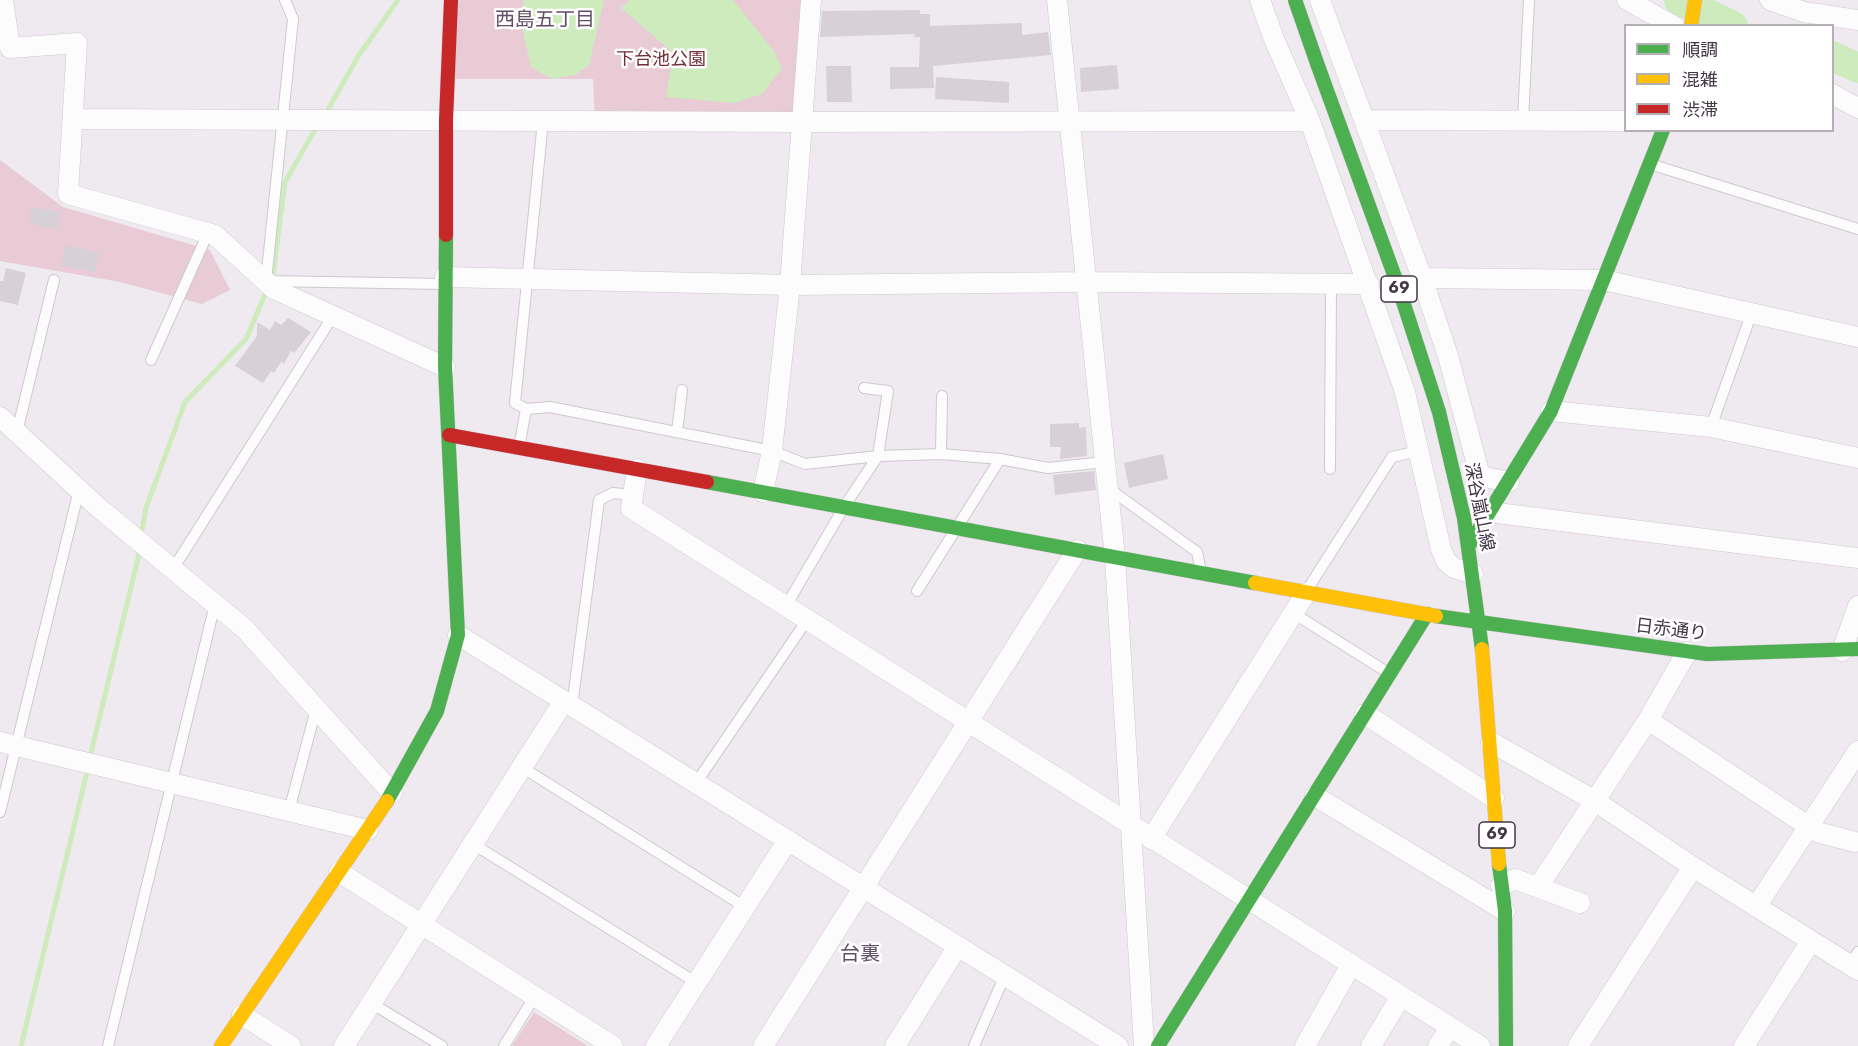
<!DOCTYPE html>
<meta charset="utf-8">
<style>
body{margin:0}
#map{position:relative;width:1858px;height:1046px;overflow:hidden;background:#efeaef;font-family:Jost,"Noto Sans JP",sans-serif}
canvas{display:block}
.legend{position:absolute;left:1624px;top:24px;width:210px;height:108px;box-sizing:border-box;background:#fff;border:2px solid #b4afb5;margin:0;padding:8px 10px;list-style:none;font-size:18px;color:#433645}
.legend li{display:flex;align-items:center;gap:12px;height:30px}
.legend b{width:30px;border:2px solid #b4afb5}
</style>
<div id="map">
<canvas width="1858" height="1046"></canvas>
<ul class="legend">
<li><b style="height:8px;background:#4caf50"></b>順調</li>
<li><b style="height:8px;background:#ffc107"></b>混雑</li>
<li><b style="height:8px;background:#c62828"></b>渋滞</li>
</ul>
</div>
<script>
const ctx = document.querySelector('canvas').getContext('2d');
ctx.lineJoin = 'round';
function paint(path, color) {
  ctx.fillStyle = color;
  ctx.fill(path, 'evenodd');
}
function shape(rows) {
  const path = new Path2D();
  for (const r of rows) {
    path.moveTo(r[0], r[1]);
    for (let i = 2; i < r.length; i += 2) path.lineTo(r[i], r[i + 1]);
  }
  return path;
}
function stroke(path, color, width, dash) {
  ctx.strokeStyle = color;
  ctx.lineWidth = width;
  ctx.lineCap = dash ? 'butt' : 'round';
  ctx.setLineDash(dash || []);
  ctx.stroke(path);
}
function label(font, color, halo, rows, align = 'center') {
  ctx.font = font + ' Jost,"Noto Sans JP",sans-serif';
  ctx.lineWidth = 5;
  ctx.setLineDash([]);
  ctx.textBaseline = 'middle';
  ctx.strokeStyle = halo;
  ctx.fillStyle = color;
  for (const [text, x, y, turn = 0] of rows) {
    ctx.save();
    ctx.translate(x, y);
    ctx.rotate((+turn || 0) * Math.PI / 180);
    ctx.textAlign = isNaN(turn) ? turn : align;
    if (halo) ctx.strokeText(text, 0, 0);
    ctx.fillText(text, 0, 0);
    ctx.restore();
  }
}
paint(shape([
 [451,0,811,0,800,122,595,121,593,79,448,79],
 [0,160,63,207,210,250,230,290,202,304,120,282,0,261],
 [534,1012,588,1046,512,1046]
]), '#e9cbd6');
paint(shape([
 [523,0,604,0,589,65,575,75,552,79,531,67,522,27],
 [630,0,733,0,775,53,782,69,762,94,734,103,666,97,672,63,670,50,621,8]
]), '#cdebbc');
stroke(shape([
 [326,113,359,55,398,0],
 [273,275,285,182,316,128],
 [141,535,146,508,185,402,246,339,267,290],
 [90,757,140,550],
 [21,1046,88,768]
]), '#cdebbc', 5);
stroke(shape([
 [1679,0,1733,26],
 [1832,56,1858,68]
]), '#cdebbc', 30);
paint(shape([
 [920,10,920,14,930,14,930,26,1022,23,1022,35,1048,32,1051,55,933,66,934,88,890,89,890,67,919,67,920,37,914,37,915,34,820,37,822,11],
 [1117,65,1119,89,1081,92,1080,68],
 [826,66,851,66,852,102,827,102],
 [936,77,1009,82,1009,103,935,99],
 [31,207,60,212,58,229,29,224],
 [66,245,99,253,95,273,61,265],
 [6,268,26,273,18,305,0,301,0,281,3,281],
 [288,318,311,332,294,353,291,351,284,364,281,362,274,373,271,371,263,383,235,366,257,336,257,322,270,330,275,321,281,325],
 [1079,423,1079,428,1086,427,1087,456,1060,459,1061,447,1050,447,1050,424],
 [1163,454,1168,479,1129,488,1124,463],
 [1094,471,1096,490,1055,495,1053,475]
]), '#d7d1d7');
const lane = shape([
 [285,0,293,19,266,281,445,284],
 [1523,120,1529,0],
 [1650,164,1858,229],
 [151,360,208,233],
 [526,409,515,403,543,121],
 [1711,427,1752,312],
 [17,432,54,280],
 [677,432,682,390],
 [519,448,526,409,550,407,772,451,805,464,878,456,941,454,1000,459,1048,468,1105,462],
 [941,454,942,396],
 [1330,469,1331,284],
 [1108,488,1197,552,1201,571],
 [173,569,333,316],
 [1307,590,1392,457,1419,451],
 [917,591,1000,459],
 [786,606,844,507,878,456,888,391,864,388],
 [1293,613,1390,674],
 [572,706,599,500,613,493,633,495],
 [523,768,745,907],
 [696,783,807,620],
 [289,811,316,709],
 [0,812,79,490],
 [473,844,697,983],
 [1849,965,1858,952],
 [371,1003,442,1046],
 [108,1046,215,604],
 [504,1046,535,996],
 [974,1046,1005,975]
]);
const street = shape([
 [3,0,10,48,77,43,68,194,215,235,274,289,445,367],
 [1057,0,1115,557,1144,1046],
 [1260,0,1274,39,1310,121,1405,392,1441,549,1446,561,1454,568,1473,574],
 [1320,0,1422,278,1448,356,1480,476,1509,482],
 [1627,0,1674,26],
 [1770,0,1804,12,1858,20],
 [1832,94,1858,108],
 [74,119,800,122,1310,121],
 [1364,120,1626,121],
 [445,277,790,285,1087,282,1369,284],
 [1422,278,1604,280,1858,337],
 [1551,411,1711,427,1858,458],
 [0,417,99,508,245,629,392,793],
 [637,469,631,508,1480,1046],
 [763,492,772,451,790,285,811,0],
 [1489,512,1858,558],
 [458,635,1118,1046],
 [1842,651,1858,606],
 [1365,714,1494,798],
 [1648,720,1817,832,1855,842],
 [0,742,368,830],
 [1491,742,1595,801,1693,867,1858,970],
 [1315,796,1505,911],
 [1151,839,1306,593],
 [339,872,613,1046],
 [1501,886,1515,879,1580,903],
 [1538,887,1648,720,1687,652],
 [1756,907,1858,751],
 [242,1015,291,1046],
 [344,1046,564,701],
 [656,1046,788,840],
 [763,1046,1077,550],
 [895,1046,958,946],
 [1305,1046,1351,965],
 [1371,1046,1401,996],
 [1438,1046,1450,1027],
 [1578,1046,1693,867],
 [1744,1046,1811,941]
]);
const fast = shape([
 [1318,66,1396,280,1439,412,1464,518,1482,649],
 [707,482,1255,583],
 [1468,547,1551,411,1663,130],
 [1436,616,1707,654,1858,649],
 [387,801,437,711,458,635,445,367,446,235],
 [1499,864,1505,911,1506,1046],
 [1158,1046,1427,614]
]);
const slow = shape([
 [1691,26,1695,0],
 [1255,583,1436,616],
 [1482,649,1499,864],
 [221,1046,387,801]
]);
const jam = shape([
 [446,235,446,120,451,0],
 [449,435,707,482]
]);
stroke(lane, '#cec8cf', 12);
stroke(street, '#cec8cf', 21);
stroke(fast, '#d4c7d4', 15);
stroke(slow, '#d4c7d4', 15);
stroke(jam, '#d4c7d4', 15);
stroke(lane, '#fdfcfd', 10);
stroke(street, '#fdfcfd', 20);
stroke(fast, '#4caf50', 14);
stroke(slow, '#ffc107', 14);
stroke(jam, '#c62828', 14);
const fastBridge = shape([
 [1295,0,1318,66]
]);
stroke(fastBridge, '#cfb8d1', 15, []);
stroke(fastBridge, '#4caf50', 14);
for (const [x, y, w] of [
 [1399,289,36],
 [1497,835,36]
]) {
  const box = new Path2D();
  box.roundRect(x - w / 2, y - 13, w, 26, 4.5);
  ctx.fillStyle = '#fff';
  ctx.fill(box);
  stroke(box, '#433645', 1.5);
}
label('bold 16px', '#433645', null, [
 ["69",1399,289],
 ["69",1497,835]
]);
label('18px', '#732d37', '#fff', [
 ["下台池公園",661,61]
]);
label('18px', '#433645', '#fff', [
 ["深谷嵐山線",1478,507,79],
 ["日赤通り",1671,631,7]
]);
label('20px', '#634e67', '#fff', [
 ["西島五丁目",545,21],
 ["台裏",860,955]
]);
</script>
